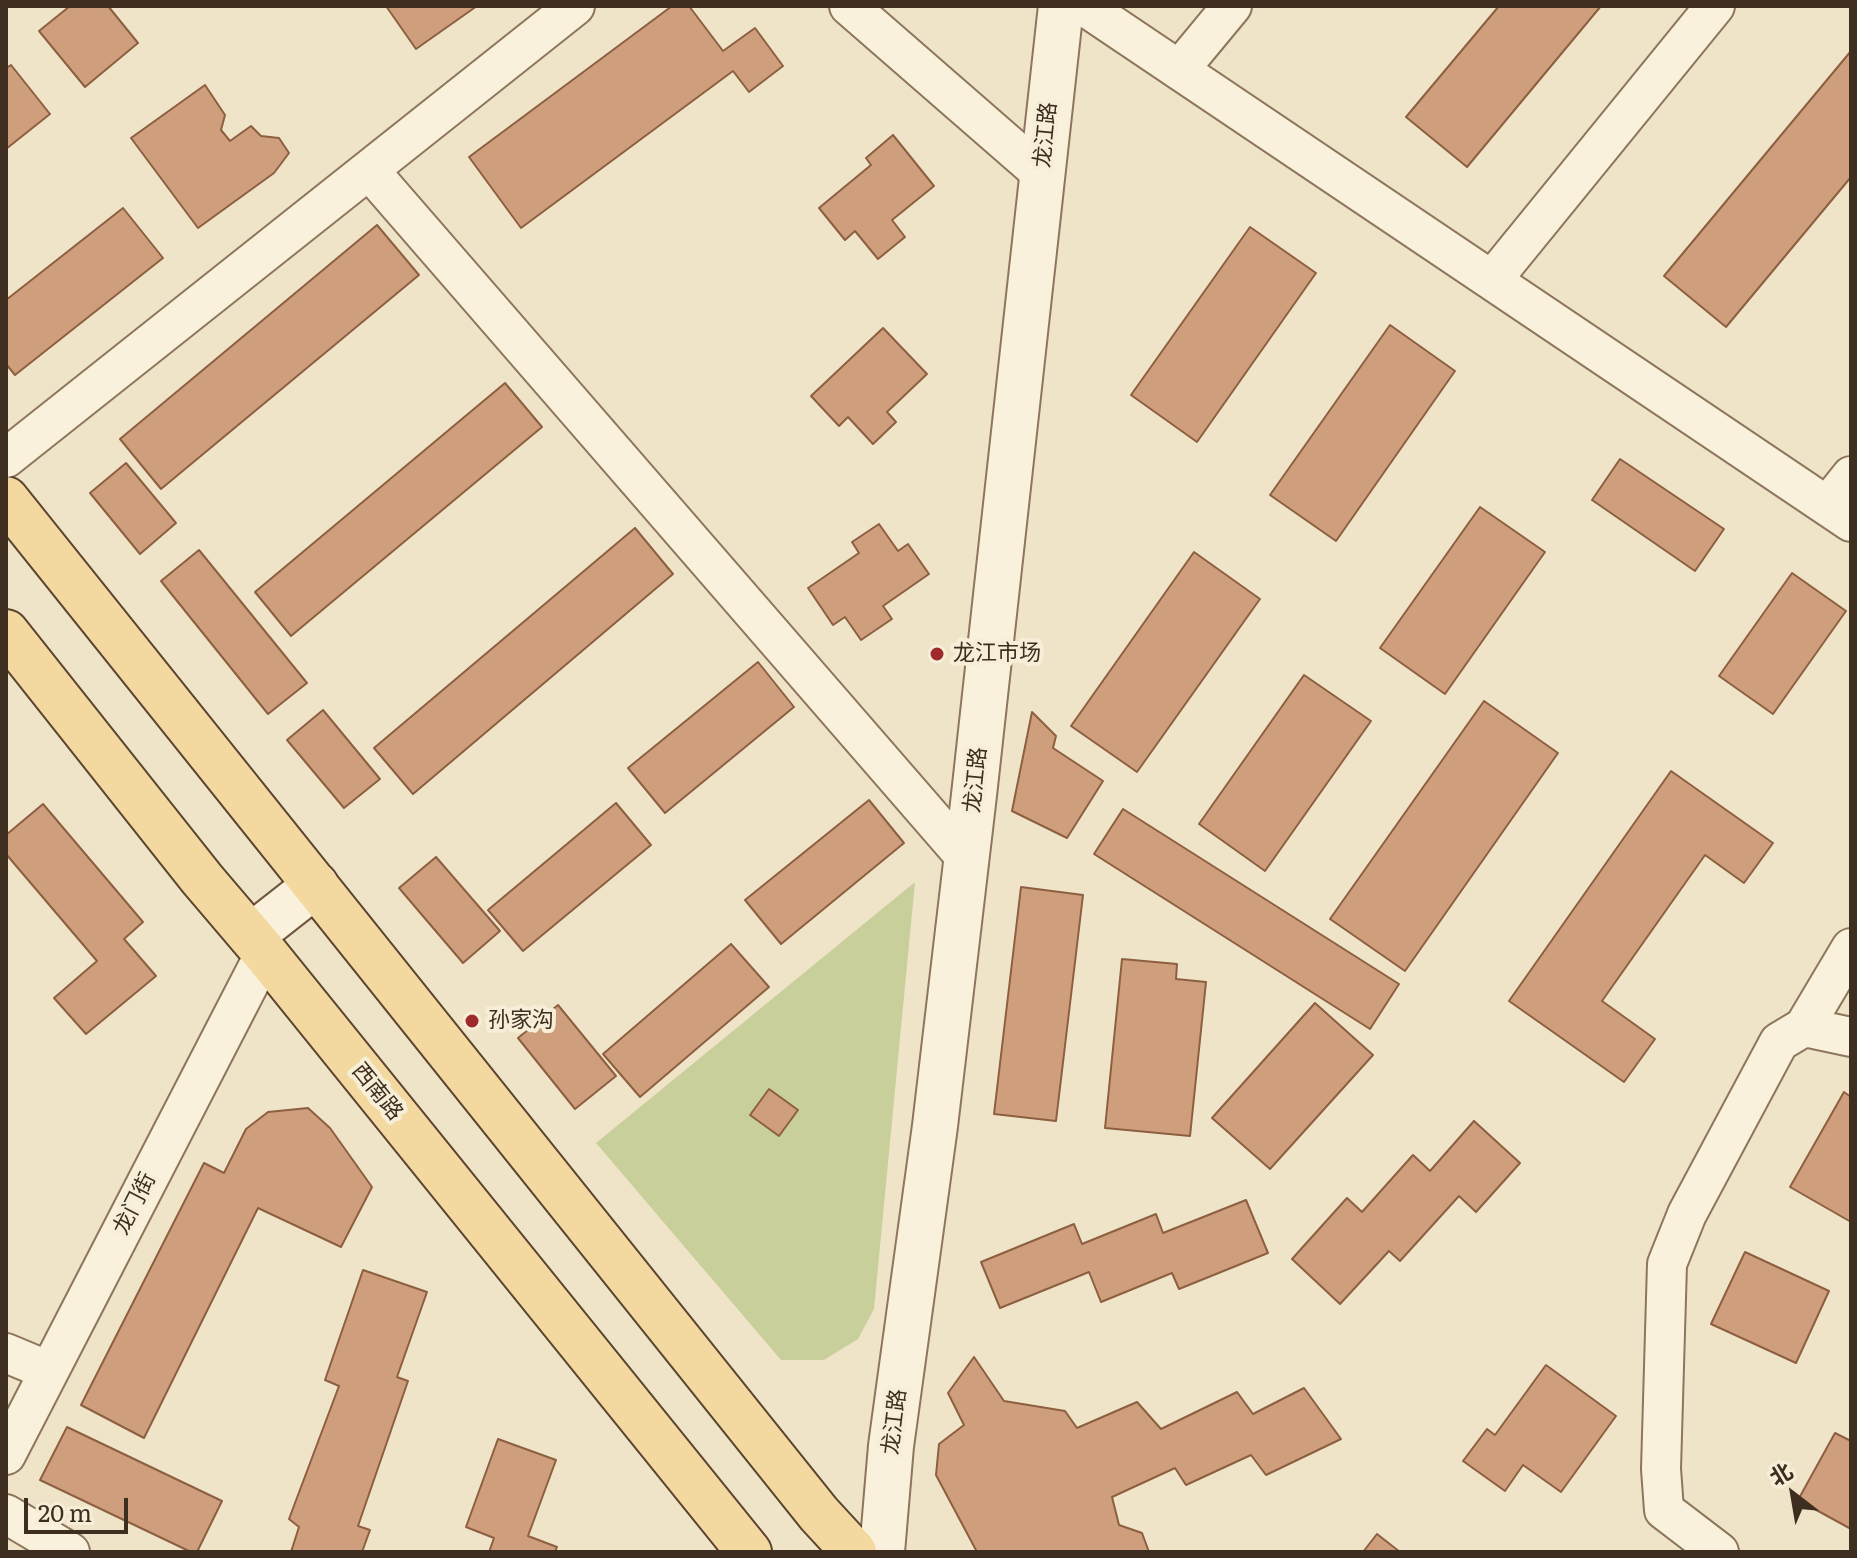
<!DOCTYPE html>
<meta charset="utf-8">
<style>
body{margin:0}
#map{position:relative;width:1857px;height:1558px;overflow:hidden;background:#f0e4c8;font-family:Literata,"Noto Sans SC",serif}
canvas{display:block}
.frame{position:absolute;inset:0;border:8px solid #3d2e20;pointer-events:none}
.north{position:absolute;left:1753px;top:1454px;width:80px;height:80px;-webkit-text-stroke:6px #f7eed8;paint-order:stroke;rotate:329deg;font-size:22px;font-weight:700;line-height:32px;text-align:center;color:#3d2e20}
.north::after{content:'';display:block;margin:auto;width:28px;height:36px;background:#3d2e20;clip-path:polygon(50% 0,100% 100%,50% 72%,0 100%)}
.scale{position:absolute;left:24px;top:1498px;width:104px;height:36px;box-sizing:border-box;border:4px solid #3d2e20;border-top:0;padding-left:10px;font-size:24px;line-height:28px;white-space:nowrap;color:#3d2e20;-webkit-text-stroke:6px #f7eed8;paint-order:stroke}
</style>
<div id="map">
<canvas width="1857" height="1558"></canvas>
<div class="frame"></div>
<div class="north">北</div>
<div class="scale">20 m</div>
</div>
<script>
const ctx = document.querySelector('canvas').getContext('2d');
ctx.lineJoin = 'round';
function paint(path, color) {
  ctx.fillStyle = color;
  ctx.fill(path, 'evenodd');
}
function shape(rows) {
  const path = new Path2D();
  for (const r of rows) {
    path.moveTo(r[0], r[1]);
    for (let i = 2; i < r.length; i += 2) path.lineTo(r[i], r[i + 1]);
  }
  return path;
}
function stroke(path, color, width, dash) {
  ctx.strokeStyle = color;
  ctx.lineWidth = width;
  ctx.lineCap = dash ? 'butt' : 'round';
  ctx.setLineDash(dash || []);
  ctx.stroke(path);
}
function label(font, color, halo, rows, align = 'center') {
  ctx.font = font + ' Literata,"Noto Sans SC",serif';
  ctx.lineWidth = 8;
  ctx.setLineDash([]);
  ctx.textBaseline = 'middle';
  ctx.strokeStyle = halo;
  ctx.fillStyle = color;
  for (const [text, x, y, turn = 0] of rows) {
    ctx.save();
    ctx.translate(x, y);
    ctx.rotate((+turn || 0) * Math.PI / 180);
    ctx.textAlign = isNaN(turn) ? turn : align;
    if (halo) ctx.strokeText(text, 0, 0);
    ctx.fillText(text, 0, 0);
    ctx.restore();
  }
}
paint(shape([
 [915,882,874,1309,858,1339,824,1360,781,1360,596,1143]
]), '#c9cf9b');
const building = shape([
 [70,6,108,6,138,43,85,87,39,31,70,6],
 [386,6,477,6,416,49,386,6],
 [672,6,689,6,723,51,755,28,783,66,749,92,733,71,521,228,469,157,672,6],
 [1499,6,1601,6,1467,167,1406,117,1499,6],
 [1851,51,1851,177,1726,327,1664,276,1851,51],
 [11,65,50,114,6,149,6,68,11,65],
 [205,85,225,115,221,130,230,141,251,126,261,136,279,138,289,153,274,173,198,228,131,138,205,85],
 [893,135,934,186,892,220,905,237,878,259,855,231,845,240,819,208,871,165,866,158,893,135],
 [123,208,163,258,15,375,6,364,6,300,123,208],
 [377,225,419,275,161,489,120,439,377,225],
 [1250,227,1316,273,1197,442,1131,395,1250,227],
 [1390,325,1455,371,1336,541,1270,495,1390,325],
 [883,328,927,374,887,412,896,422,873,444,848,417,839,426,811,396,883,328],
 [505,383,542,427,291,636,255,592,505,383],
 [1620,459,1724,529,1695,571,1592,500,1620,459],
 [126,463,176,523,140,554,90,493,126,463],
 [1480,507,1545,552,1445,694,1380,648,1480,507],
 [879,524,898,551,908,544,929,574,883,606,892,619,861,640,845,617,833,625,808,588,859,553,852,542,879,524],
 [635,528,673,574,413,794,374,748,635,528],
 [199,550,307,683,268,714,161,581,199,550],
 [1194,552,1260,599,1137,772,1071,726,1194,552],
 [1792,573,1846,611,1773,714,1719,676,1792,573],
 [758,662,794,707,665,813,628,768,758,662],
 [1304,675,1371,721,1265,871,1199,824,1304,675],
 [1484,701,1558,753,1405,971,1330,919,1484,701],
 [323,710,380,779,344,808,287,740,323,710],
 [1032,712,1056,736,1053,748,1103,781,1067,838,1012,811,1032,712],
 [1671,771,1773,843,1744,883,1705,855,1602,1001,1655,1039,1624,1082,1509,1001,1671,771],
 [869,800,904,843,781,944,745,900,869,800],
 [616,803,651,845,523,951,488,910,616,803],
 [43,804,143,922,124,939,156,976,86,1034,54,998,97,961,6,854,6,835,43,804],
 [1123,809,1399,984,1370,1029,1094,854,1123,809],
 [436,857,500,931,463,963,399,888,436,857],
 [1021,887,1083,895,1056,1121,994,1114,1021,887],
 [731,944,769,987,640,1097,603,1054,731,944],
 [1122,959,1177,964,1176,979,1206,982,1190,1136,1105,1128,1122,959],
 [1315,1003,1373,1055,1270,1169,1212,1118,1315,1003],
 [558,1005,616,1076,575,1109,518,1038,558,1005],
 [769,1089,798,1110,779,1136,750,1115,769,1089],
 [1844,1092,1851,1097,1851,1222,1790,1187,1844,1092],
 [308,1108,330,1128,372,1187,341,1247,258,1208,144,1438,81,1405,204,1163,224,1173,246,1129,268,1112,308,1108],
 [1474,1121,1520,1163,1476,1212,1459,1196,1400,1261,1389,1251,1340,1304,1292,1259,1347,1198,1362,1212,1413,1155,1430,1171,1474,1121],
 [1246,1200,1268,1253,1179,1289,1172,1273,1101,1302,1089,1272,1000,1308,981,1262,1074,1224,1082,1244,1156,1214,1163,1233,1246,1200],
 [1745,1252,1829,1291,1796,1363,1711,1324,1745,1252],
 [363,1270,427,1292,397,1377,408,1381,358,1526,370,1530,362,1552,291,1552,299,1527,289,1519,339,1386,325,1380,363,1270],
 [974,1357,1004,1401,1065,1411,1077,1428,1137,1402,1161,1429,1237,1392,1253,1414,1304,1388,1341,1439,1266,1475,1251,1455,1186,1485,1175,1468,1112,1497,1119,1525,1142,1533,1149,1552,977,1552,936,1475,939,1444,964,1425,948,1393,974,1357],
 [1546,1365,1616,1416,1561,1492,1523,1465,1505,1491,1463,1461,1487,1429,1495,1435,1546,1365],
 [67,1427,222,1501,197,1552,191,1552,40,1480,67,1427],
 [1835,1433,1851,1441,1851,1529,1798,1500,1835,1433],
 [498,1439,556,1460,528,1536,557,1547,555,1552,489,1552,494,1538,466,1527,498,1439],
 [1377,1534,1400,1552,1363,1552,1377,1534]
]);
paint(building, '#cf9f7d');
stroke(building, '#8d5f41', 2);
const minor = shape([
 [849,6,1042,174],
 [1084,6,1851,522],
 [1179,70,1232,6],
 [369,170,967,859],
 [1492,280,1715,6],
 [6,458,575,6],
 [1827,506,1851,476],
 [1804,1027,1851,948],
 [6,1353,49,1371],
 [6,1455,265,953],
 [6,1514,70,1552],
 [1719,1552,1664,1510,1661,1469,1667,1264,1687,1214,1779,1042,1804,1027,1851,1037]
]);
const tertiary = shape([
 [882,1552,891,1446,935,1126,974,795,1061,6]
]);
const secondary = shape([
 [251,936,316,885]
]);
const primary = shape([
 [6,499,819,1514,854,1552],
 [6,632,202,879,265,953,749,1552]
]);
stroke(minor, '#8d765c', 42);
stroke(tertiary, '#8d765c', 48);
stroke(secondary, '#6f573f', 48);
stroke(primary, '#5b4430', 48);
stroke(minor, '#faf1dc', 38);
stroke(tertiary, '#faf1dc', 44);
stroke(secondary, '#faf1dc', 44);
stroke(primary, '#f3d9a0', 44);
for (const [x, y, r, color] of [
 [937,654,8,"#9e2a2b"],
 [472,1021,8,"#9e2a2b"]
]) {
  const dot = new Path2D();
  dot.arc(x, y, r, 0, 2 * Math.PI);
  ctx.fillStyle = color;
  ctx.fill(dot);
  stroke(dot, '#f7eed8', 3);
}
label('22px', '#3d2e20', '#f7eed8', [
 ["龙江路",1046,135,-84],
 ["龙江路",976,780,-84],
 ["西南路",377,1092,51],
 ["龙门街",135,1204,-63],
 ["龙江路",895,1422,-83]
]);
label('22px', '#3d2e20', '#f7eed8', [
 ["龙江市场",953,654],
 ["孙家沟",488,1021]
], 'left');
</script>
